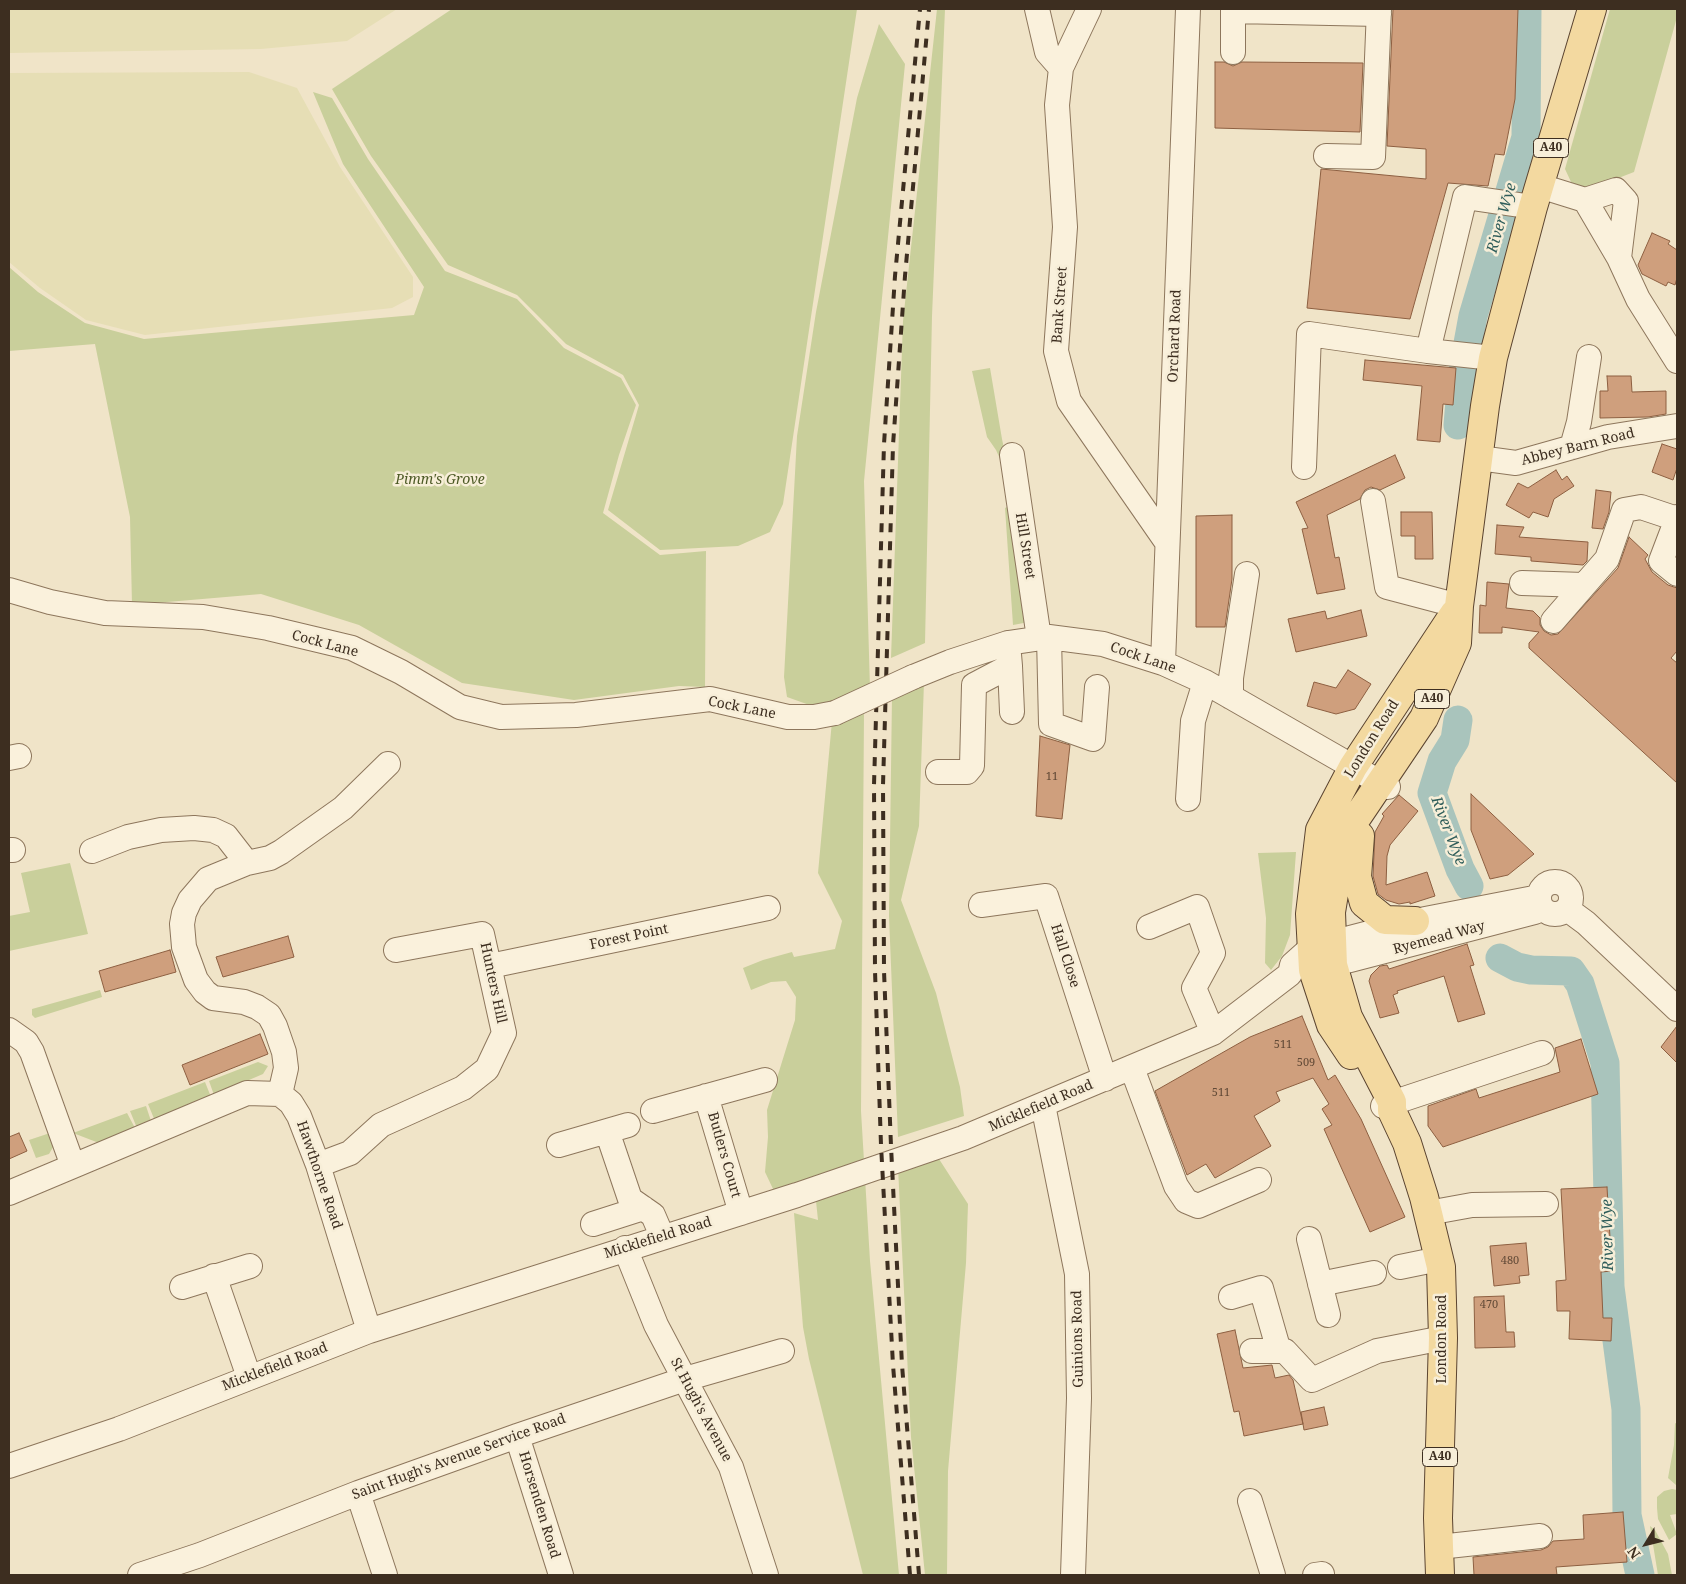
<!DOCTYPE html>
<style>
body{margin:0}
#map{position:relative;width:1686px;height:1584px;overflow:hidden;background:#f0e4c8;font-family:"Noto Serif",serif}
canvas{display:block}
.frame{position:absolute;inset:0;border:10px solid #3d2e20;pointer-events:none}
.north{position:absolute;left:1621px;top:1519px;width:50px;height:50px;-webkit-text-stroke:4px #f7eed8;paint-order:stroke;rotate:234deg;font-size:14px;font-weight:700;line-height:20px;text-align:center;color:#3d2e20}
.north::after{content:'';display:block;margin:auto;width:18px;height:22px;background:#3d2e20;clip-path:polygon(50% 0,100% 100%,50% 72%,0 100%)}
</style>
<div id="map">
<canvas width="1686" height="1584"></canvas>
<div class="frame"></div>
<div class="north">N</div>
</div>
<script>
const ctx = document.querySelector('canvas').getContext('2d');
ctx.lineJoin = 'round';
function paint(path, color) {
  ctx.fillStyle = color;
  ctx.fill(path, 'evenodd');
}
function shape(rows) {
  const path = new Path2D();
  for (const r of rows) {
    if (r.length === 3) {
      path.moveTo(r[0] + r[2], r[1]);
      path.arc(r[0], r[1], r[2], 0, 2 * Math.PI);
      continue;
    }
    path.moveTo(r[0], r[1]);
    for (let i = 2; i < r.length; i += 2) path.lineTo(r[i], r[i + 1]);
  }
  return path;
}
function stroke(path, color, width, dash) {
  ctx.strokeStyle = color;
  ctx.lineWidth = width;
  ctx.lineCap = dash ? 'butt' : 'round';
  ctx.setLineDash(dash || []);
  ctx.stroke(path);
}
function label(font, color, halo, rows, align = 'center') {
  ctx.font = font + ' "Noto Serif",serif';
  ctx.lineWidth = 5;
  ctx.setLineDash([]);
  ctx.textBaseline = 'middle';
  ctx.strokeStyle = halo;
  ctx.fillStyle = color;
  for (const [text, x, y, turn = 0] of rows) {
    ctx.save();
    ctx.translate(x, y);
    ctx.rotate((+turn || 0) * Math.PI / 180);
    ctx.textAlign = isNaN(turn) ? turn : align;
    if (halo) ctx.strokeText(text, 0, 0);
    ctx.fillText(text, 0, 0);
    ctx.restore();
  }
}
paint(shape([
 [9,9,397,9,347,41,261,49,9,53],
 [249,72,297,88,340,167,413,277,413,297,392,308,145,335,86,320,40,288,9,262,9,73]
]), '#e6deb5');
paint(shape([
 [452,9,857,9,783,504,770,532,738,546,660,550,608,510,639,405,623,375,566,344,517,295,448,265,371,156,332,89],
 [937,9,945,9,932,316,925,643,891,658,903,321],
 [1610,9,1677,9,1677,17,1634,172,1585,191,1572,184,1565,169],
 [879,24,905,64,864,481,870,689,815,707,787,697,784,677,797,436,816,312,857,98],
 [313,92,332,98,368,159,445,271,517,299,564,348,621,378,636,405,619,455,603,513,660,555,706,551,705,687,679,686,574,700,462,683,359,625,261,594,132,605,130,517,95,344,9,351,9,267,38,292,85,323,144,339,414,315,424,287,343,164],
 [990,368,1002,439,1011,483,996,450,987,437,972,371],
 [1009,506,1029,622,1013,625,1005,508],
 [924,682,919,826,901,900,936,993,960,1087,964,1116,898,1137,889,916,892,696],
 [864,714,861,1111,870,1261,899,1575,863,1575,809,1359,803,1327,794,1213,818,1220,816,1201,774,1191,765,1172,768,1137,767,1110,795,1020,796,997,786,981,771,982,751,990,743,968,763,960,792,952,794,957,835,949,842,921,818,873,832,721],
 [1296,852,1290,935,1282,956,1271,970,1265,963,1266,918,1258,853],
 [70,863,88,934,9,951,9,916,30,912,21,873],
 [100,990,102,997,35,1018,32,1015,32,1009],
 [258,1062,268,1066,263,1074,214,1095,209,1081],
 [205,1082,211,1097,155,1121,148,1104],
 [146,1106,151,1121,137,1128,130,1111],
 [127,1113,135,1128,99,1143,73,1133],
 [50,1133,55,1144,49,1154,36,1158,29,1140],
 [939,1159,968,1204,966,1263,948,1471,947,1575,925,1575,911,1437,898,1167],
 [1675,1423,1677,1424,1676,1485,1668,1478,1674,1445],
 [1672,1489,1677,1490,1677,1514,1670,1515,1677,1534,1669,1540,1658,1519,1657,1508,1657,1497,1664,1491],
 [1650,1526,1655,1530,1668,1554,1672,1575,1658,1575]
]), '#c9cf9b');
stroke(shape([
 [1458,425,1462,376,1473,316,1526,137,1527,9],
 [1458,720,1455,740,1442,761,1432,793,1460,869,1469,886],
 [1500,958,1517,967,1531,970,1571,971,1580,984,1605,1063,1610,1287,1626,1409,1627,1515,1640,1575]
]), '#a9c4bc', 29);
const building = shape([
 [1393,9,1518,9,1515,99,1504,155,1495,154,1488,186,1448,183,1410,319,1307,308,1321,169,1426,179,1426,149,1387,146,1393,9],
 [1215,62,1224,62,1233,66,1242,62,1363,63,1360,132,1215,128,1215,62],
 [1652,233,1670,241,1668,244,1677,250,1677,278,1675,285,1668,282,1666,286,1642,274,1638,265,1652,233],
 [1365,360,1456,368,1453,405,1443,404,1440,442,1417,440,1422,386,1363,380,1365,360],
 [1607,376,1631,376,1632,392,1666,391,1666,414,1648,417,1600,418,1600,391,1608,391,1607,376],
 [1662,444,1677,449,1677,468,1673,480,1652,472,1662,444],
 [1395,455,1405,478,1380,490,1371,487,1365,490,1360,499,1327,515,1335,558,1339,557,1345,589,1317,594,1302,529,1308,528,1296,502,1395,455],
 [1556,470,1562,480,1567,476,1574,486,1554,499,1548,517,1533,512,1529,518,1506,505,1518,483,1528,488,1556,470],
 [1596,490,1611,492,1609,512,1603,529,1592,528,1596,490],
 [1401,512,1432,512,1433,559,1415,559,1415,536,1401,536,1401,512],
 [1232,515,1232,579,1225,627,1196,627,1196,516,1232,515],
 [1497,525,1524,527,1519,537,1588,542,1587,561,1583,565,1531,561,1531,557,1495,554,1497,525],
 [1629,537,1648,555,1645,559,1652,572,1668,585,1677,588,1677,651,1671,658,1677,663,1677,783,1529,648,1529,643,1539,632,1502,627,1502,633,1479,633,1480,605,1486,606,1487,582,1509,584,1506,608,1533,611,1540,618,1540,625,1544,631,1551,635,1558,634,1618,568,1629,537],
 [1361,610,1367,636,1296,652,1288,619,1325,611,1327,619,1361,610],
 [1348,670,1371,684,1355,709,1336,714,1307,706,1314,682,1336,688,1348,670],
 [1040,736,1070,745,1062,819,1036,816,1040,736],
 [1471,794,1534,854,1508,875,1490,879,1471,830,1471,794],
 [1399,795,1418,811,1390,845,1387,856,1386,885,1427,872,1435,896,1410,904,1410,902,1399,904,1386,900,1378,894,1373,876,1375,832,1384,816,1382,814,1399,795],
 [288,936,294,957,223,977,216,957,288,936],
 [1467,944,1474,965,1470,966,1485,1014,1458,1022,1444,976,1397,991,1398,993,1393,995,1399,1013,1380,1018,1369,981,1371,975,1380,966,1387,965,1389,969,1467,944],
 [170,950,176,972,105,992,99,971,170,950],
 [1302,1016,1328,1080,1335,1075,1361,1119,1405,1217,1370,1232,1324,1129,1332,1125,1322,1109,1329,1104,1313,1078,1276,1092,1280,1101,1254,1116,1271,1146,1215,1178,1206,1164,1187,1175,1155,1091,1250,1037,1302,1016],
 [1677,1026,1677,1063,1661,1047,1677,1026],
 [260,1034,268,1054,190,1085,182,1065,260,1034],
 [1581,1039,1598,1094,1443,1147,1428,1126,1428,1106,1476,1089,1479,1098,1560,1072,1555,1048,1581,1039],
 [19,1133,27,1151,9,1159,9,1137,19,1133],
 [1607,1187,1612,1271,1601,1272,1603,1318,1612,1318,1611,1341,1569,1339,1570,1311,1557,1311,1556,1281,1566,1280,1561,1189,1607,1187],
 [1526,1243,1529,1275,1519,1276,1520,1283,1494,1286,1490,1246,1526,1243],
 [1504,1296,1506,1332,1514,1332,1515,1347,1475,1348,1474,1297,1504,1296],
 [1235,1330,1243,1368,1272,1365,1275,1378,1289,1375,1293,1380,1303,1424,1244,1436,1239,1411,1234,1412,1217,1334,1235,1330],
 [1324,1407,1328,1425,1304,1430,1301,1412,1324,1407],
 [1623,1512,1627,1562,1556,1567,1557,1575,1474,1575,1473,1557,1541,1550,1548,1547,1553,1541,1584,1539,1583,1515,1623,1512]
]);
paint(building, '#cf9f7d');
stroke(building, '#8d5f41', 1);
const minor = shape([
 [1037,9,1047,52,1061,68],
 [1089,9,1061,68,1057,105,1065,227,1056,351,1069,401,1166,541],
 [1233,11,1379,14],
 [1233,52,1233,9],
 [1326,156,1373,157,1379,9],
 [1540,186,1585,200,1619,258,1638,299,1677,361],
 [1585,200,1616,190,1626,201,1619,258],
 [1493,358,1428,351,1465,197,1533,207],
 [1572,447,1579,422,1589,357],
 [1012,455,1039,638],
 [1479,458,1516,463,1608,437,1677,426],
 [1304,467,1309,334,1428,351],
 [1373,501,1387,587,1459,606],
 [1677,519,1661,561,1677,574],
 [1522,583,1584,585],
 [9,590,50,602,105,613,203,617,268,628,352,648,401,672,460,707,501,717,576,715,710,699,788,717,814,717,835,713],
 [1553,621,1607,559,1624,510,1641,507,1677,519,1677,517],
 [1049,637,1051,724,1093,739,1097,687],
 [1163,663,1188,9],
 [1010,666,1012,712],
 [913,677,950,662,1008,643,1049,637,1103,644,1163,663,1205,682,1388,787],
 [1231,697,1231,678,1247,574],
 [9,758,19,756],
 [938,772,967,772,972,766,974,685,1010,666,1008,643],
 [1188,799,1193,721,1205,682],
 [9,850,13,850],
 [92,851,128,837,161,830,194,828,213,830,226,836,247,863],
 [1555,898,16],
 [981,905,1046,896,1105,1079],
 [1567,909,1586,923,1677,1009],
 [1149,927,1197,907,1213,953,1194,988,1213,1033],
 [490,966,768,908],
 [1316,969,1535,912],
 [9,1030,26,1042,32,1052,73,1166],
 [1132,1068,1176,1186,1186,1201,1198,1206,1259,1180],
 [280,1094,286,1068,284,1052,275,1026,269,1015,257,1007,244,1002,213,998,205,992,196,980,184,947,182,924,184,913,190,900,208,879,247,863,270,858,281,852,343,808,388,764],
 [706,1096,741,1213],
 [1043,1105,1077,1274,1079,1398,1073,1575],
 [1383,1106,1542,1053],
 [653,1111,765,1080],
 [607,1131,630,1199,653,1215,662,1236],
 [559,1145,628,1125],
 [318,1165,350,1153,381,1125,463,1088,487,1069,504,1033,482,934,396,950],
 [9,1193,247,1093,280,1094,291,1103,299,1116,318,1165,369,1331],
 [1428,1213,1472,1205,1546,1204],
 [593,1224,643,1208],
 [1309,1239,1328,1315],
 [625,1248,656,1325,731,1467,766,1575],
 [1400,1267,1439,1259],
 [214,1276,249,1377],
 [1320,1284,1374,1273],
 [182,1287,250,1266],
 [1231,1297,1261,1288,1279,1351],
 [1252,1351,1285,1351,1312,1380,1377,1351,1443,1338],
 [517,1436,561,1575],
 [9,1466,119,1429,369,1331,797,1195,963,1138,1213,1033,1290,974,1292,965,1311,948,1415,921,1539,897],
 [358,1493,385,1575],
 [1250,1501,1273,1575],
 [1439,1547,1540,1536],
 [140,1575,200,1555,358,1493,517,1436,685,1379,782,1351],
 [1315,1575,1322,1574]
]);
const major = shape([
 [1360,836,1357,877,1364,903,1385,920,1415,921],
 [1351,1055,1331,1025,1313,970,1310,914,1320,830,1353,767,1454,614],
 [1440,1575,1438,1518,1443,1338,1441,1267,1424,1197,1407,1143,1392,1111,1392,1102,1348,1017,1333,965,1331,912,1343,838,1424,718,1457,643,1459,606,1485,406,1493,358,1533,207,1592,9]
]);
stroke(minor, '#8d765c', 26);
stroke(major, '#5b4430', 30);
stroke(minor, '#faf1dc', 24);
stroke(major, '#f3d9a0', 28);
stroke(shape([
 [910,1575,893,1365,881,1145,875,971,874,785,884,444,895,276,920,9],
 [919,1575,902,1365,891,1146,884,971,883,785,893,445,905,276,929,9]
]), '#3d2e20', 4, [9, 9]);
const minorBridge = shape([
 [835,713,913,677]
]);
stroke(minorBridge, '#8d765c', 26, []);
stroke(minorBridge, '#faf1dc', 24);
label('11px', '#624a37', null, [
 ["11",1052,777],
 ["511",1283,1045],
 ["509",1306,1063],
 ["511",1221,1093],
 ["480",1510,1261],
 ["470",1489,1305]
]);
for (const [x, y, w] of [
 [1551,148,35],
 [1432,699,35],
 [1440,1457,35]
]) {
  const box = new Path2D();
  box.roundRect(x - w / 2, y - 9.5, w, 19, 4);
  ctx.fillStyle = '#f7eed8';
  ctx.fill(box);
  stroke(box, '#3d2e20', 1);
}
label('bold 12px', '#3d2e20', null, [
 ["A40",1551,148],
 ["A40",1432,699],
 ["A40",1440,1457]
]);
label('14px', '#3d2e20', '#f7eed8', [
 ["Bank Street",1060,305,-86],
 ["Orchard Road",1175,336,-88],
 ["Abbey Barn Road",1578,447,-14],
 ["Hill Street",1025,546,81],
 ["Cock Lane",325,644,15],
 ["Cock Lane",1143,658,19],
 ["Cock Lane",742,708,11],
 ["London Road",1372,739,-58],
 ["Forest Point",629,937,-12],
 ["Ryemead Way",1439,938,-15],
 ["Hall Close",1065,956,72],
 ["Hunters Hill",493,983,78],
 ["Micklefield Road",1041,1106,-23],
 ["Butlers Court",724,1155,74],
 ["Hawthorne Road",319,1175,71],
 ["Micklefield Road",658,1238,-17],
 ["Guinions Road",1078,1339,-91],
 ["London Road",1442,1339,-90],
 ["Micklefield Road",275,1367,-21],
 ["St Hugh's Avenue",701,1410,62],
 ["Saint Hugh's Avenue Service Road",459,1457,-20],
 ["Horsenden Road",539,1505,73]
]);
label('italic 14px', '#4d5a26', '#f7eed8', [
 ["Pimm's Grove",440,480]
]);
label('italic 15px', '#2f5d5a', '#f7eed8', [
 ["River Wye",1502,218,-74],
 ["River Wye",1448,831,69],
 ["River Wye",1608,1235,-91]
]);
</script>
